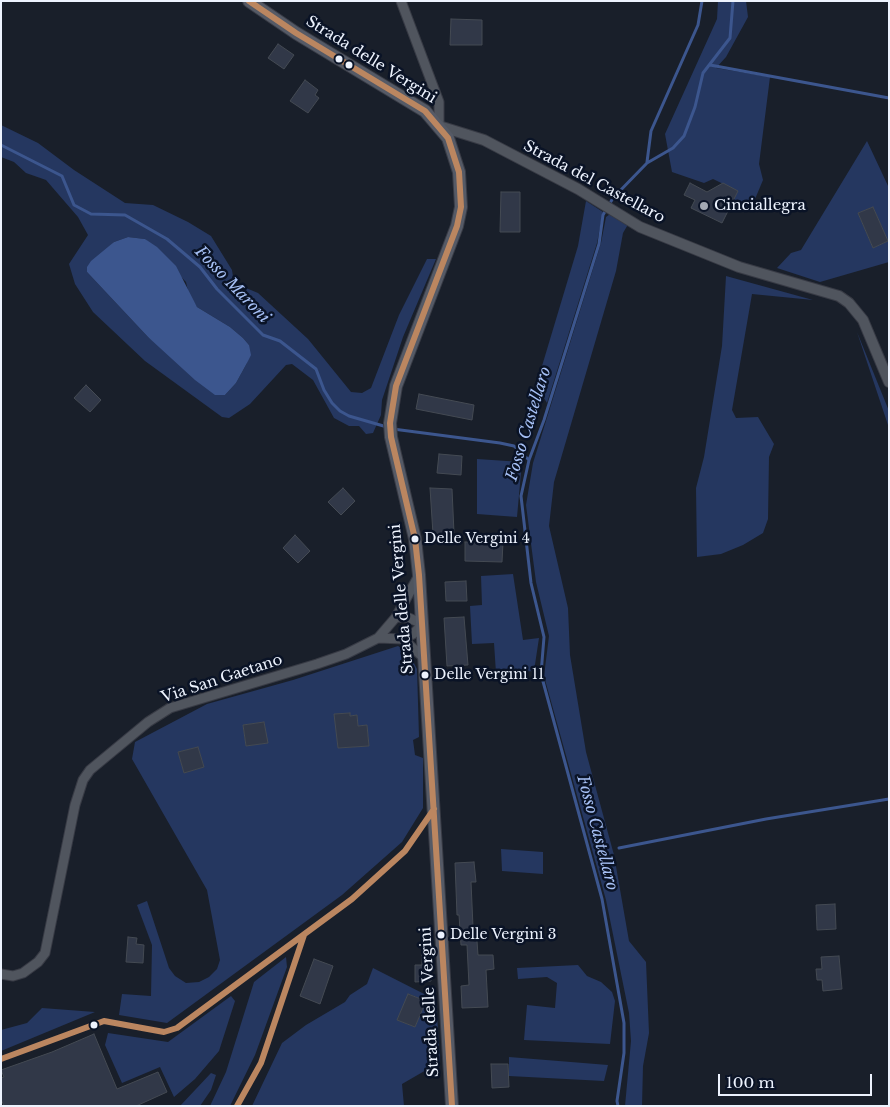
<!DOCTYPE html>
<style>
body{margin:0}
#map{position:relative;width:890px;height:1107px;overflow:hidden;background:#191f2a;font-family:"Libre Baskerville",serif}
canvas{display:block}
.frame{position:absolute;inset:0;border:2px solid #edf3fe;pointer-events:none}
.scale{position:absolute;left:718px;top:1074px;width:154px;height:22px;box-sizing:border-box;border:2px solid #edf3fe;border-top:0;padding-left:6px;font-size:15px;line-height:18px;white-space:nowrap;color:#edf3fe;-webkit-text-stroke:4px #0a1326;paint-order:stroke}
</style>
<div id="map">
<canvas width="890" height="1107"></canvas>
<div class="frame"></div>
<div class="scale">100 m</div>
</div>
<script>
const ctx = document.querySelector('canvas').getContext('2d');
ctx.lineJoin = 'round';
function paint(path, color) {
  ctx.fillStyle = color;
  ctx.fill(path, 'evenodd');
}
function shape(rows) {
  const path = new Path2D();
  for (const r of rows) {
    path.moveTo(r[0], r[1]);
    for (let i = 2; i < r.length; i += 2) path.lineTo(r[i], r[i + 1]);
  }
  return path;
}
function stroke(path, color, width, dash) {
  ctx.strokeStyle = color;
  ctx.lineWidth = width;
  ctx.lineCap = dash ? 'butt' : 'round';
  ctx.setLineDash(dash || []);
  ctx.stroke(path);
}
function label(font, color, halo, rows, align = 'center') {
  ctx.font = font + ' "Libre Baskerville",serif';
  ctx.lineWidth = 5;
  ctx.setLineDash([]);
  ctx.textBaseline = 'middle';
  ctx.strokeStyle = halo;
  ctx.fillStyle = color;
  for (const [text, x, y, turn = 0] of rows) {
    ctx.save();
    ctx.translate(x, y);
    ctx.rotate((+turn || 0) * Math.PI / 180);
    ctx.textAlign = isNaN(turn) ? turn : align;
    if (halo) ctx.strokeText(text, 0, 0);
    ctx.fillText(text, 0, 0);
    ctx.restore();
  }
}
paint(shape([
 [718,1,746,1,748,17,726,57,716,68,770,77,759,164,763,180,750,211,732,203,738,191,713,179,704,183,672,172,665,134,717,19],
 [1,125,38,143,74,170,125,203,153,205,188,222,211,236,232,270,234,283,258,293,308,339,351,392,362,393,371,388,399,315,427,259,436,259,403,337,382,400,381,415,373,433,366,434,359,426,349,426,334,418,313,380,292,364,286,365,250,404,229,418,222,417,145,361,93,312,75,284,69,264,88,235,78,217,46,180,26,173,14,162,1,157],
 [128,237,145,239,186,282,189,295,197,307,230,327,243,338,249,345,247,363,236,383,225,395,148,337,87,272,114,242],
 [867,141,889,188,889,262,820,282,777,268,791,253,801,250],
 [873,207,888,241,873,248,858,213],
 [586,201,603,212,597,243,547,403,539,390,539,376,578,246],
 [613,212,630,221,623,233,616,271,554,482,549,526,568,608,570,655,586,752,614,855,629,941,646,962,649,1033,643,1066,642,1106,625,1106,631,1041,629,1013,606,900,544,676,549,636,536,582,526,505,533,463,601,243,606,217],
 [726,276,813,300,752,294,732,410,736,418,758,417,774,444,769,457,768,519,763,533,743,545,721,554,697,557,696,488,704,457,722,346],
 [857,332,889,411,889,428],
 [477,459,522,462,517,517,477,514],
 [513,574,523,640,539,638,534,671,496,673,494,643,472,644,470,606,482,605,481,576],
 [398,646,408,652,417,669,419,737,413,740,415,755,423,758,423,808,402,842,342,895,167,1023,119,1015,122,994,151,996,152,945,137,905,147,901,169,968,175,976,186,983,199,982,209,977,217,969,220,960,207,890,132,759,135,742,207,704,293,680],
 [349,713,350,716,357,715,358,726,367,725,369,746,338,748,335,714],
 [264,722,267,743,246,746,243,725],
 [198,747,204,767,184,773,178,752],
 [501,849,543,852,543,874,502,871],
 [286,957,287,967,255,1055,230,1106,210,1106,226,1072,254,982],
 [578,965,587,976,601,982,612,992,615,1001,610,1044,524,1040,527,1005,555,1008,557,983,547,977,518,979,517,968],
 [373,968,436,1000,440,1062,402,1084,404,1106,252,1106,282,1043,306,1025,345,1002,350,995,367,984],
 [409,994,426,1001,423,1008,411,1003,421,1013,415,1027,397,1020],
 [231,996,235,1001,219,1051,195,1079,174,1097,160,1067,122,1083,105,1045,108,1033,168,1042],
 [42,1008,95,1012,1,1051,1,1030,27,1023],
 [509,1057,608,1065,604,1081,509,1076],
 [211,1073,216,1075,211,1090,200,1106,180,1106]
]), '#253760');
paint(shape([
 [128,237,145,239,157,247,176,266,197,307,230,327,243,338,249,345,251,355,247,363,236,383,225,395,215,395,195,380,148,337,87,272,87,267,91,261,114,242]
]), '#3c568e');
stroke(shape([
 [710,65,889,98],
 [1,145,62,176,74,205,91,214,125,215,167,239,200,267,217,289,263,335,280,341,316,369,324,390,332,403,340,411,349,416,387,427],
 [647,162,651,131,698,25,702,1],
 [393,429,500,443,514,446,529,460],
 [619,848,766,819,889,799],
 [618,1106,617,1101,624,1053,624,1023,602,899,541,674,544,637,531,583,521,496,529,460,544,420,599,244,603,215,613,198,647,163,673,148,684,136,695,107,703,73,730,38,733,1]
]), '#3c568e', 3);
const building = shape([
 [451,19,482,20,482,45,450,45,451,19],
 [278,44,294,55,284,69,268,58,278,44],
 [305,80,318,90,315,95,319,98,308,113,290,101,305,80],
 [690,183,707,192,723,183,738,191,722,223,691,208,695,200,684,195,690,183],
 [501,192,520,192,520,232,500,232,501,192],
 [873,207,888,241,873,248,858,213,873,207],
 [86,385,101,400,90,412,74,398,86,385],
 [419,394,474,405,472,420,416,409,419,394],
 [439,454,462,456,461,475,437,473,439,454],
 [343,488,355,501,341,515,328,502,343,488],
 [430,488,452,489,454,533,433,534,430,488],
 [295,535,310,551,298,563,283,548,295,535],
 [465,542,503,542,502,562,465,561,465,542],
 [466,581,467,601,446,601,445,582,466,581],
 [464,617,468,665,447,666,444,618,464,617],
 [350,713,350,716,357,715,358,726,367,725,369,746,338,748,334,714,350,713],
 [264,722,268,743,246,746,243,725,264,722],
 [198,747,204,767,184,773,178,752,198,747],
 [474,862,476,882,471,882,473,927,476,927,478,955,493,955,494,969,486,970,488,1007,462,1008,461,986,469,985,467,945,461,945,459,915,457,915,455,863,474,862],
 [835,904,836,929,817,930,816,905,835,904],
 [128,937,137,938,136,944,144,945,143,963,126,962,128,937],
 [422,955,431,955,431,981,415,982,415,965,422,965,422,955],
 [839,956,842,989,823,991,822,980,817,980,816,969,822,969,821,957,839,956],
 [314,959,333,966,320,1004,300,996,314,959],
 [408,994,426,1001,415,1027,397,1020,408,994],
 [94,1034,117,1089,158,1072,167,1092,136,1106,4,1106,1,1099,1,1078,4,1077,1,1070,52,1052,94,1034],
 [491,1064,508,1064,509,1087,492,1088,491,1064]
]);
paint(building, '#313848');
stroke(building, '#444a53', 1);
const minor = shape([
 [401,1,439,102,439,126],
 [396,617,409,618,423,624,413,634,403,639],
 [378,638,403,639,425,659],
 [1,974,13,976,23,973,38,962,45,953,75,805,83,780,90,770,148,722,170,708,317,664,346,654,378,638,396,617,418,577]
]);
const tertiary = shape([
 [439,126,484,140,578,189,640,227,739,267,839,296,849,303,863,320,889,382]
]);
const secondary = shape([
 [249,1,296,33,425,111,448,138,459,172,461,207,457,226,396,386,390,423,391,437,415,539,419,575,452,1106]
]);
stroke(minor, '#383b45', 11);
stroke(tertiary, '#383b45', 12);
stroke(secondary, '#383b45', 14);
stroke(minor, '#50555e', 9);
stroke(tertiary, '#50555e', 10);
stroke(secondary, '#555a66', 12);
stroke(shape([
 [249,1,296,33,425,111,448,138,459,172,461,207,457,226,396,386,390,423,391,437,415,539,419,575,452,1106],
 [1,1059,104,1021,164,1032,177,1028,352,899,405,851,434,809],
 [237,1106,261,1063,304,935]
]), '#bb8660', 6);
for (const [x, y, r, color] of [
 [339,59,4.5,"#edf3fe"],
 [349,65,4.5,"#edf3fe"],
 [704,206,5,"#a3a9b4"],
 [415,539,4.5,"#edf3fe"],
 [425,675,4.5,"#edf3fe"],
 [441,935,4.5,"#edf3fe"],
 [94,1025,4.5,"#edf3fe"]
]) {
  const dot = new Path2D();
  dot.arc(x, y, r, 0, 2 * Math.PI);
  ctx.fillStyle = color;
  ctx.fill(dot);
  stroke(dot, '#0a1326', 2);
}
label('14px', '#edf3fe', '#0a1326', [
 ["Delle Vergini 4",424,539],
 ["Delle Vergini 11",434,675],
 ["Delle Vergini 3",450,935]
], 'left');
label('15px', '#edf3fe', '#0a1326', [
 ["Strada delle Vergini",371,60,32],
 ["Strada del Castellaro",594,182,28],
 ["Strada delle Vergini",402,599,-95],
 ["Via San Gaetano",222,679,-18],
 ["Strada delle Vergini",430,1002,-93]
]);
label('15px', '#edf3fe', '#0a1326', [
 ["Cinciallegra",714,206]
], 'left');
label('italic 16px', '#a6c0f5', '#0a1326', [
 ["Fosso Maroni",232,285,46],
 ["Fosso Castellaro",529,424,-73],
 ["Fosso Castellaro",597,833,75]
]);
</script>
